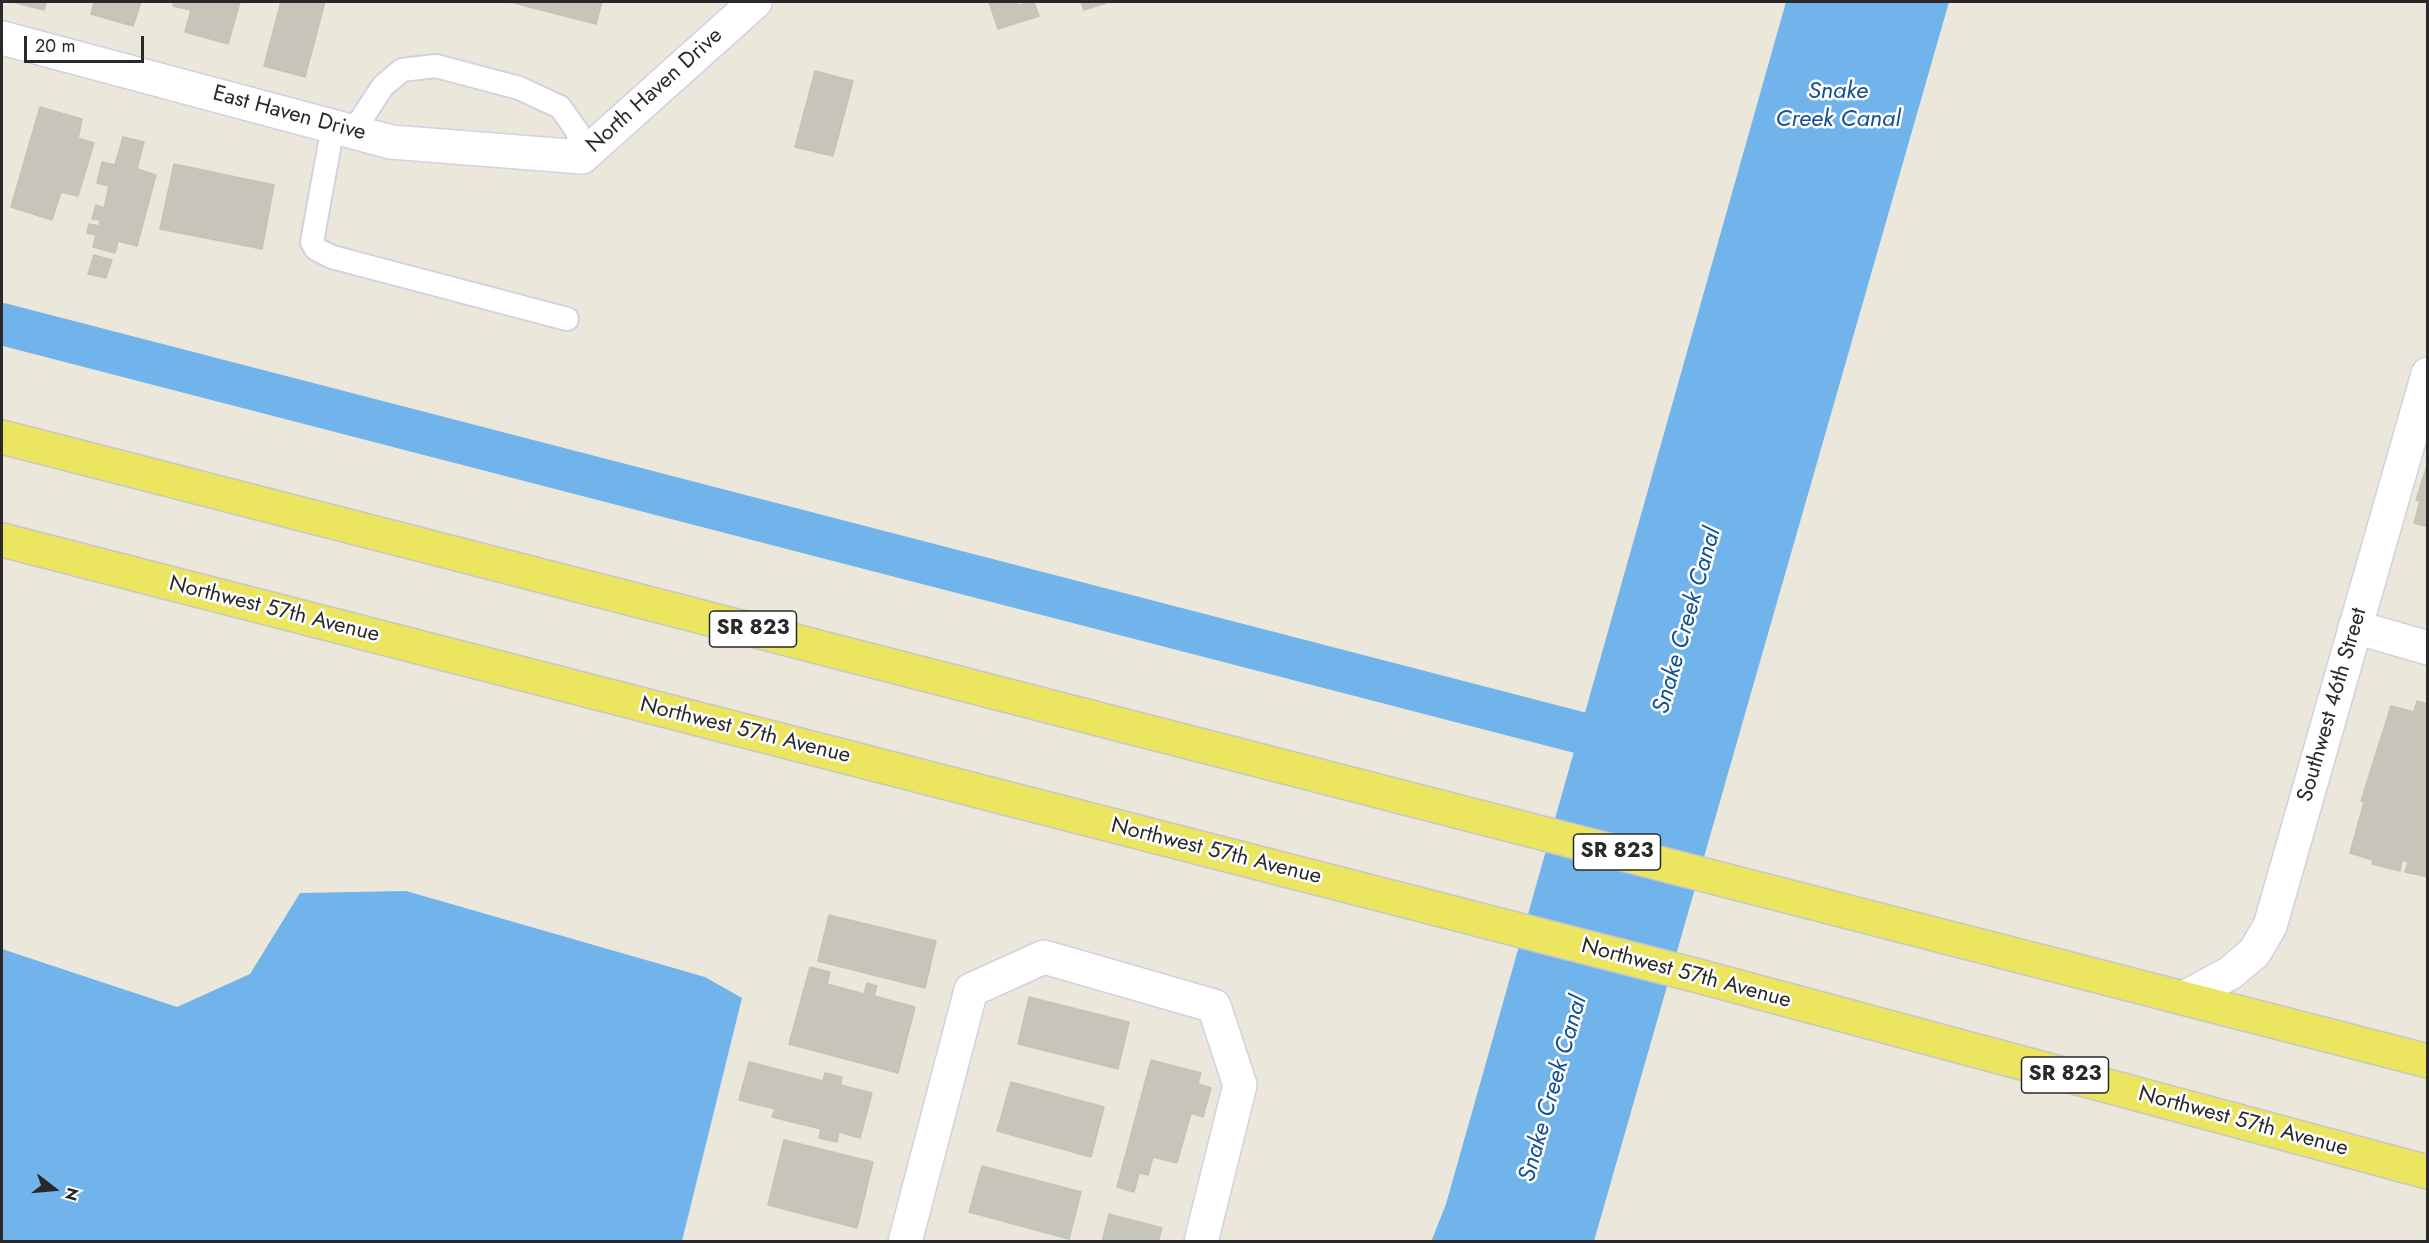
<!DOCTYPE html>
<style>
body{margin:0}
#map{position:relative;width:2429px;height:1243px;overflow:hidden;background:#ebe7db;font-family:Jost,sans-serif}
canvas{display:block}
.frame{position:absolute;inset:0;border:3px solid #292929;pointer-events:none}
.north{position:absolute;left:24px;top:1159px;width:60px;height:60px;-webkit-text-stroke:4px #fff;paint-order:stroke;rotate:106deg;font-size:16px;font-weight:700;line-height:24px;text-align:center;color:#292929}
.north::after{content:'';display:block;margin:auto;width:21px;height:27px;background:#292929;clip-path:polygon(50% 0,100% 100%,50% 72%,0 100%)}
.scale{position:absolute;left:24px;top:36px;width:120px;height:27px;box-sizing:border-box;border:3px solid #292929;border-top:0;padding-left:8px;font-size:18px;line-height:21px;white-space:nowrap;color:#292929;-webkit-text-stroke:4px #fff;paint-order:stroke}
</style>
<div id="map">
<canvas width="2429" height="1243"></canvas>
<div class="frame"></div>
<div class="north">N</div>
<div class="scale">20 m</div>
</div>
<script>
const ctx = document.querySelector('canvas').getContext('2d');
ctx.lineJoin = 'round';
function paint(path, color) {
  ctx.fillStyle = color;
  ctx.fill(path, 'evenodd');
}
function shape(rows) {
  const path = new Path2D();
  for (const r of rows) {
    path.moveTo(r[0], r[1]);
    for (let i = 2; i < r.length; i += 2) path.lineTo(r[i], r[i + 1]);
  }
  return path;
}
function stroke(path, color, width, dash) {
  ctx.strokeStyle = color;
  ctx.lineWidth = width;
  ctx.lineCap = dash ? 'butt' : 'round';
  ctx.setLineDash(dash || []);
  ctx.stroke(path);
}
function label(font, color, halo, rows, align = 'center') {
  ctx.font = font + ' Jost,sans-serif';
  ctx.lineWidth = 5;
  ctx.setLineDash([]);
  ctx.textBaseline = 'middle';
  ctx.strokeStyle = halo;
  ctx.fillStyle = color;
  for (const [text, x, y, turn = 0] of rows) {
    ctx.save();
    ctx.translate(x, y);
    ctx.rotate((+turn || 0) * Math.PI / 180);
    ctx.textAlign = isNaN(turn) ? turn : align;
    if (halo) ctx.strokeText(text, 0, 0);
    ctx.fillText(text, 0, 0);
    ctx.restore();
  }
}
paint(shape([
 [1786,2,1949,2,1594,1241,1431,1242,1446,1204],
 [406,891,705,977,742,998,682,1241,2,1241,2,949,177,1007,250,974,300,893]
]), '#71b4eb');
stroke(shape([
 [2,324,1635,747]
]), '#71b4eb', 42);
const building = shape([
 [13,2,46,2,44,10,13,2],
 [94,2,141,2,133,26,91,14,94,2],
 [174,2,240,2,228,44,185,32,191,10,173,6,174,2],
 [281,2,325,2,305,77,264,66,281,2],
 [510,2,602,2,596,24,510,2],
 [989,2,1016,2,1017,5,1034,2,1039,16,998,29,989,2],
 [1081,2,1106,2,1106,3,1084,10,1081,2],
 [815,71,853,81,833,156,795,147,815,71],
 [40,107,82,119,78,138,94,143,78,196,61,192,52,220,11,207,40,107],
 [123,137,144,142,137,169,156,175,137,246,118,241,115,253,93,247,96,235,87,233,89,224,99,226,100,220,92,219,96,205,104,208,109,186,97,183,102,162,115,165,123,137],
 [174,164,274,185,262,249,160,229,174,164],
 [94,255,112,260,106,278,88,274,94,255],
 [2428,462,2428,527,2414,523,2420,501,2416,500,2428,462],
 [2417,701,2428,704,2428,877,2405,872,2408,862,2402,860,2400,871,2372,864,2373,860,2350,853,2364,802,2361,801,2391,706,2414,712,2417,701],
 [829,915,936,941,925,988,818,961,829,915],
 [810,967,830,972,827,984,864,994,867,983,877,986,874,996,915,1007,898,1073,789,1044,810,967],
 [1029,997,1129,1022,1118,1069,1018,1044,1029,997],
 [1151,1060,1201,1073,1198,1084,1211,1088,1203,1117,1191,1113,1177,1163,1153,1157,1148,1175,1139,1173,1134,1192,1117,1187,1151,1060],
 [749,1062,823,1081,825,1073,834,1075,842,1077,841,1085,872,1093,860,1138,839,1132,837,1142,819,1138,821,1129,772,1117,775,1109,739,1100,749,1062],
 [1011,1082,1104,1107,1091,1157,997,1131,1011,1082],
 [784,1140,873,1162,857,1228,768,1205,784,1140],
 [982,1166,1081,1192,1069,1239,969,1212,982,1166],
 [1109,1214,1162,1228,1158,1242,1102,1242,1109,1214]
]);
paint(building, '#c7c5ba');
stroke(building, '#c6c3b5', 1.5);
const service = shape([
 [333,126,312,242,316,249,332,257,567,319],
 [353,132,383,86,402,70,436,66,519,88,560,107,577,131,582,157]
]);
const minor = shape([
 [2,38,391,142,582,157,755,2],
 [2355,627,2428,648],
 [2184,998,2230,973,2254,953,2270,926,2428,374],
 [905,1242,971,990,1044,957,1214,1006,1240,1085,1201,1242]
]);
const primary = shape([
 [2,437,2428,1061],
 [2,540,1702,977,2428,1172]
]);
stroke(service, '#d1d1e2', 26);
stroke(minor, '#d1d1e2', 36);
stroke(primary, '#c7c7c7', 36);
stroke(service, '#fff', 22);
stroke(minor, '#fff', 33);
stroke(primary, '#ece55f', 33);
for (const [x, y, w] of [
 [753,629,87],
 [1617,852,87],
 [2065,1075,87]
]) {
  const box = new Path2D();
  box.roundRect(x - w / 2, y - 18, w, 36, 4.5);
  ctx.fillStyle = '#fff';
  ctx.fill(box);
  stroke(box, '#292929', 1.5);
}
label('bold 21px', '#292929', null, [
 ["SR 823",753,629],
 ["SR 823",1617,852],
 ["SR 823",2065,1075]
]);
label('22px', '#292929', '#fff', [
 ["North Haven Drive",655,91,-42],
 ["East Haven Drive",289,114,15],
 ["Northwest 57th Avenue",274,610,14],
 ["Southwest 46th Street",2333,705,-74],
 ["Northwest 57th Avenue",745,731,14],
 ["Northwest 57th Avenue",1216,852,14],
 ["Northwest 57th Avenue",1686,974,15],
 ["Northwest 57th Avenue",2243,1122,15]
]);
label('italic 24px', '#114f96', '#fff', [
 ["Snake",1838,92],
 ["Creek Canal",1838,120],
 ["Snake Creek Canal",1688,621,-74],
 ["Snake Creek Canal",1554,1089,-74]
]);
</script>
